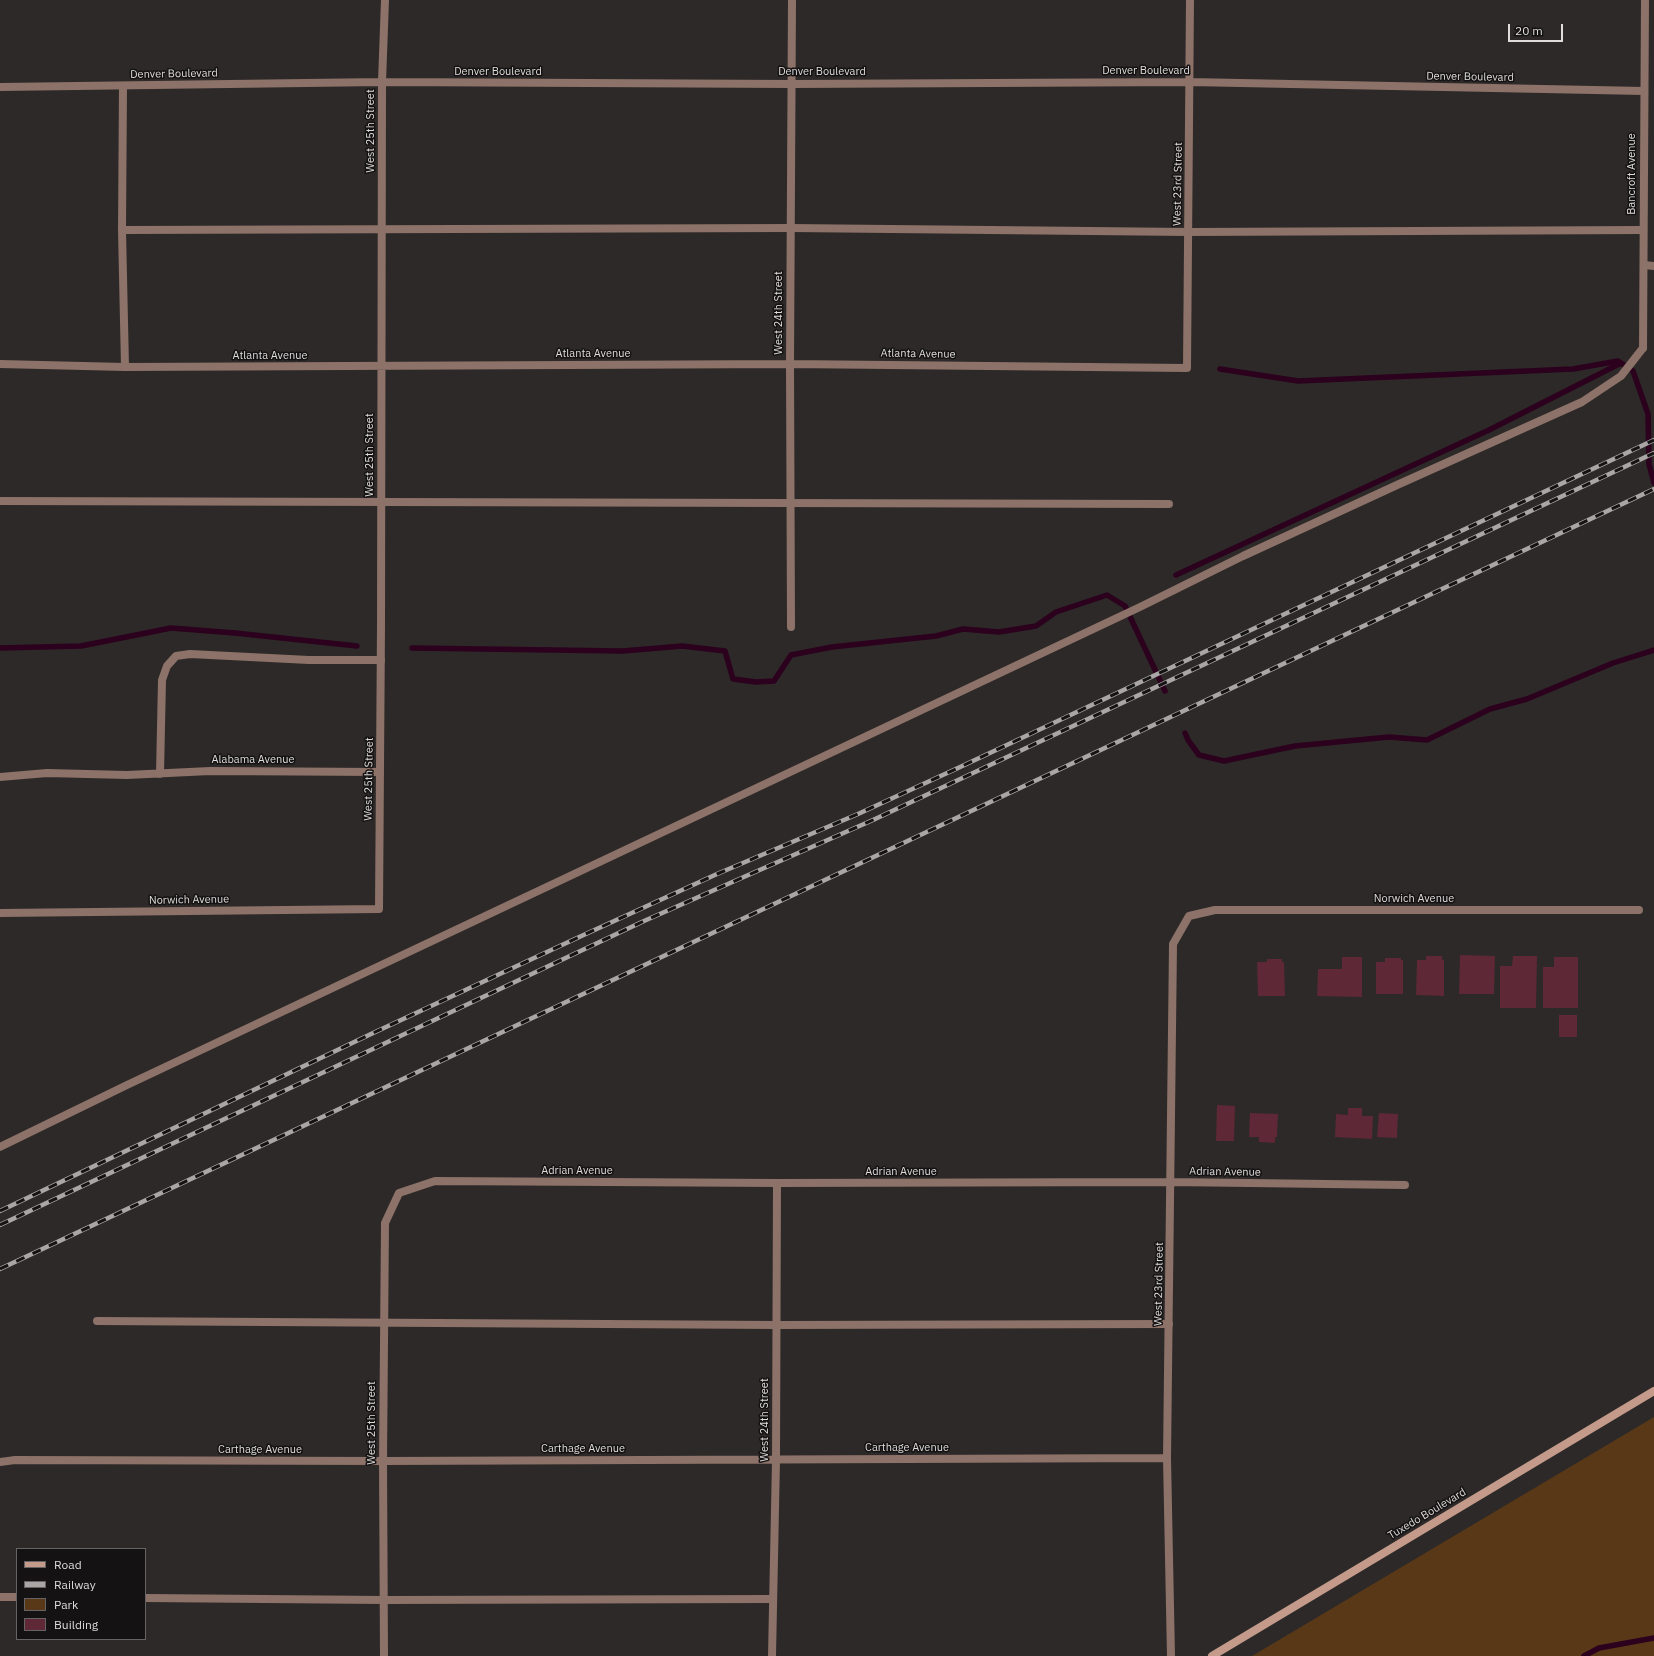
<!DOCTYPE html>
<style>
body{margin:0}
#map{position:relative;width:1654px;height:1656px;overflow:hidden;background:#2d2928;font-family:"IBM Plex Sans",sans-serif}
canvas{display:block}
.legend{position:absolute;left:16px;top:1548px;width:130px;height:92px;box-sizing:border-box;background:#141212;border:1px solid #656363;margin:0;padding:5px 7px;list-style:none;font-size:12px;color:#dfdcdc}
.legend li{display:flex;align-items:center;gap:8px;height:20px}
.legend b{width:20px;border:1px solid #656363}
.scale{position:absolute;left:1508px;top:24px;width:55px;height:18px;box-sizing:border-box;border:2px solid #dfdcdc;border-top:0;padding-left:5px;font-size:12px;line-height:14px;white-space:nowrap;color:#dfdcdc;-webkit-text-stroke:3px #141212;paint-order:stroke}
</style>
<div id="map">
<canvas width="1654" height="1656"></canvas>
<ul class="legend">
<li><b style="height:5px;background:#c49b8a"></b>Road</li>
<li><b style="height:5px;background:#a9a6a5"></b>Railway</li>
<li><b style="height:11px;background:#583817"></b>Park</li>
<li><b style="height:11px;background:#5e2836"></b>Building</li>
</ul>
<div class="scale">20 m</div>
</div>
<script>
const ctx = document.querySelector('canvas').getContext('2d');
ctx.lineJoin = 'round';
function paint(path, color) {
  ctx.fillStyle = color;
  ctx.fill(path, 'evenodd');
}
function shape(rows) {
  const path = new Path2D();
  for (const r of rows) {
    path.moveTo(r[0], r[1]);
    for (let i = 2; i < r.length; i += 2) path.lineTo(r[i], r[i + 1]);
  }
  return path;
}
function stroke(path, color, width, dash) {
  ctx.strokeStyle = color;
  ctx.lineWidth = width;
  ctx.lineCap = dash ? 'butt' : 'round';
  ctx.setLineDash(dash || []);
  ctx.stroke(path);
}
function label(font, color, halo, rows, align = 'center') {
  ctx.font = font + ' "IBM Plex Sans",sans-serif';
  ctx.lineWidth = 3;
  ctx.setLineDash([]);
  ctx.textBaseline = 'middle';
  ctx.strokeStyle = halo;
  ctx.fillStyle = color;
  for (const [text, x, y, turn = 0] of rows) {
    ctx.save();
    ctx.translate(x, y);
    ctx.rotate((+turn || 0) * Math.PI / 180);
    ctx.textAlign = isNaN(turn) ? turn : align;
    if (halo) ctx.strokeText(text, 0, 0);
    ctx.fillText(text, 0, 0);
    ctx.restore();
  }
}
paint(shape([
 [1654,1417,1654,1656,1252,1656]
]), '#583817');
stroke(shape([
 [1220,369,1298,381,1573,369,1618,361,1633,371,1648,414,1649,464,1654,483],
 [1176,575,1489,430,1621,363],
 [0,648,81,646,171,628,235,633,357,646],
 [412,648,623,651,682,646,725,651,733,679,756,682,774,681,791,655,832,647,936,636,963,629,999,632,1036,626,1056,612,1107,595,1125,606,1165,691],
 [1185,733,1188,740,1199,755,1224,761,1295,746,1389,737,1427,740,1490,709,1527,699,1613,663,1654,650],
 [1584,1656,1599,1648,1654,1638]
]), '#2c011d', 5.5);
paint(shape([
 [1460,955,1495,956,1494,994,1459,994],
 [1426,956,1442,956,1442,959,1444,960,1444,996,1416,995,1417,960,1426,960],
 [1513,956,1537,956,1536,1008,1500,1008,1500,966,1512,966],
 [1342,957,1362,957,1362,997,1317,996,1318,969,1342,969],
 [1554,957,1578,957,1578,1008,1543,1008,1543,967,1554,967],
 [1385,958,1401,958,1401,960,1403,960,1403,994,1376,994,1376,962,1385,962],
 [1267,959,1282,959,1282,962,1284,962,1285,996,1258,996,1257,962,1267,962],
 [1559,1015,1577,1015,1577,1037,1559,1037],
 [1217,1105,1235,1106,1234,1141,1216,1141],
 [1348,1108,1362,1108,1362,1116,1373,1116,1372,1139,1335,1137,1336,1114,1348,1115],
 [1250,1113,1278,1114,1277,1137,1275,1137,1275,1143,1259,1142,1259,1137,1249,1137],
 [1379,1113,1398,1114,1397,1138,1377,1137]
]), '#5e2836');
stroke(shape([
 [123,86,122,230,125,367],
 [122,230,791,228,1189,232,1643,230],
 [1644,265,1654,266],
 [0,501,1169,504],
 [160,774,162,680,167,666,176,656,190,654,309,660,381,660],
 [0,777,47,773,127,775,210,771,380,772],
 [0,1147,127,1085,1140,607,1243,556,1397,485,1582,402,1621,376,1643,348],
 [97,1321,776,1325,1169,1324],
 [0,1597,17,1597],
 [145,1598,384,1600,773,1599]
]), '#8c7268', 8);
stroke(shape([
 [0,87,382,82,792,84,1190,82,1644,91],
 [1643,348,1645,0],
 [0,364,125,367,790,364,1187,368,1190,0],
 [791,627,790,364,792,0],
 [0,913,379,909,381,626,382,82,385,0],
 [0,1462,15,1460,383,1461,1167,1458],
 [384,1656,383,1461,385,1223,399,1193,435,1181,777,1183,1171,1182,1405,1185],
 [772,1656,776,1460,777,1183],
 [1171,1656,1167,1458,1173,944,1189,916,1215,910,1639,910]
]), '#8c7268', 8);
stroke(shape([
 [1212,1656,1654,1391]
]), '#c49b8a', 8);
const rail = shape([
 [0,1211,371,1034,577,938,717,874,858,814,958,768,1654,440],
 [0,1225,644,921,873,820,1654,453],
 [0,1269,1654,489]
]);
stroke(rail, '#a9a6a5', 4.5);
stroke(rail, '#141212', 3, [9]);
label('11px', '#dfdcdc', '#141212', [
 ["Denver Boulevard",1146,71],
 ["Denver Boulevard",498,72],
 ["Denver Boulevard",822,72],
 ["Denver Boulevard",174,74,-1],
 ["Denver Boulevard",1470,77,1],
 ["West 25th Street",371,131,-90],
 ["Bancroft Avenue",1632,174,-90],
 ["West 23rd Street",1178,184,-89],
 ["West 24th Street",779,313,-90],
 ["Atlanta Avenue",593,354],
 ["Atlanta Avenue",918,354,1],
 ["Atlanta Avenue",270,356],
 ["West 25th Street",370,455,-90],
 ["Alabama Avenue",253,760],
 ["West 25th Street",369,779,-89],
 ["Norwich Avenue",1414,899],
 ["Norwich Avenue",189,900,-1],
 ["Adrian Avenue",577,1171],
 ["Adrian Avenue",901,1172],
 ["Adrian Avenue",1225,1172,1],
 ["West 23rd Street",1159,1284,-89],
 ["West 24th Street",765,1420,-90],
 ["West 25th Street",372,1423,-90],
 ["Carthage Avenue",907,1448],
 ["Carthage Avenue",583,1449],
 ["Carthage Avenue",260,1450],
 ["Tuxedo Boulevard",1427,1514,-31]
]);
</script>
